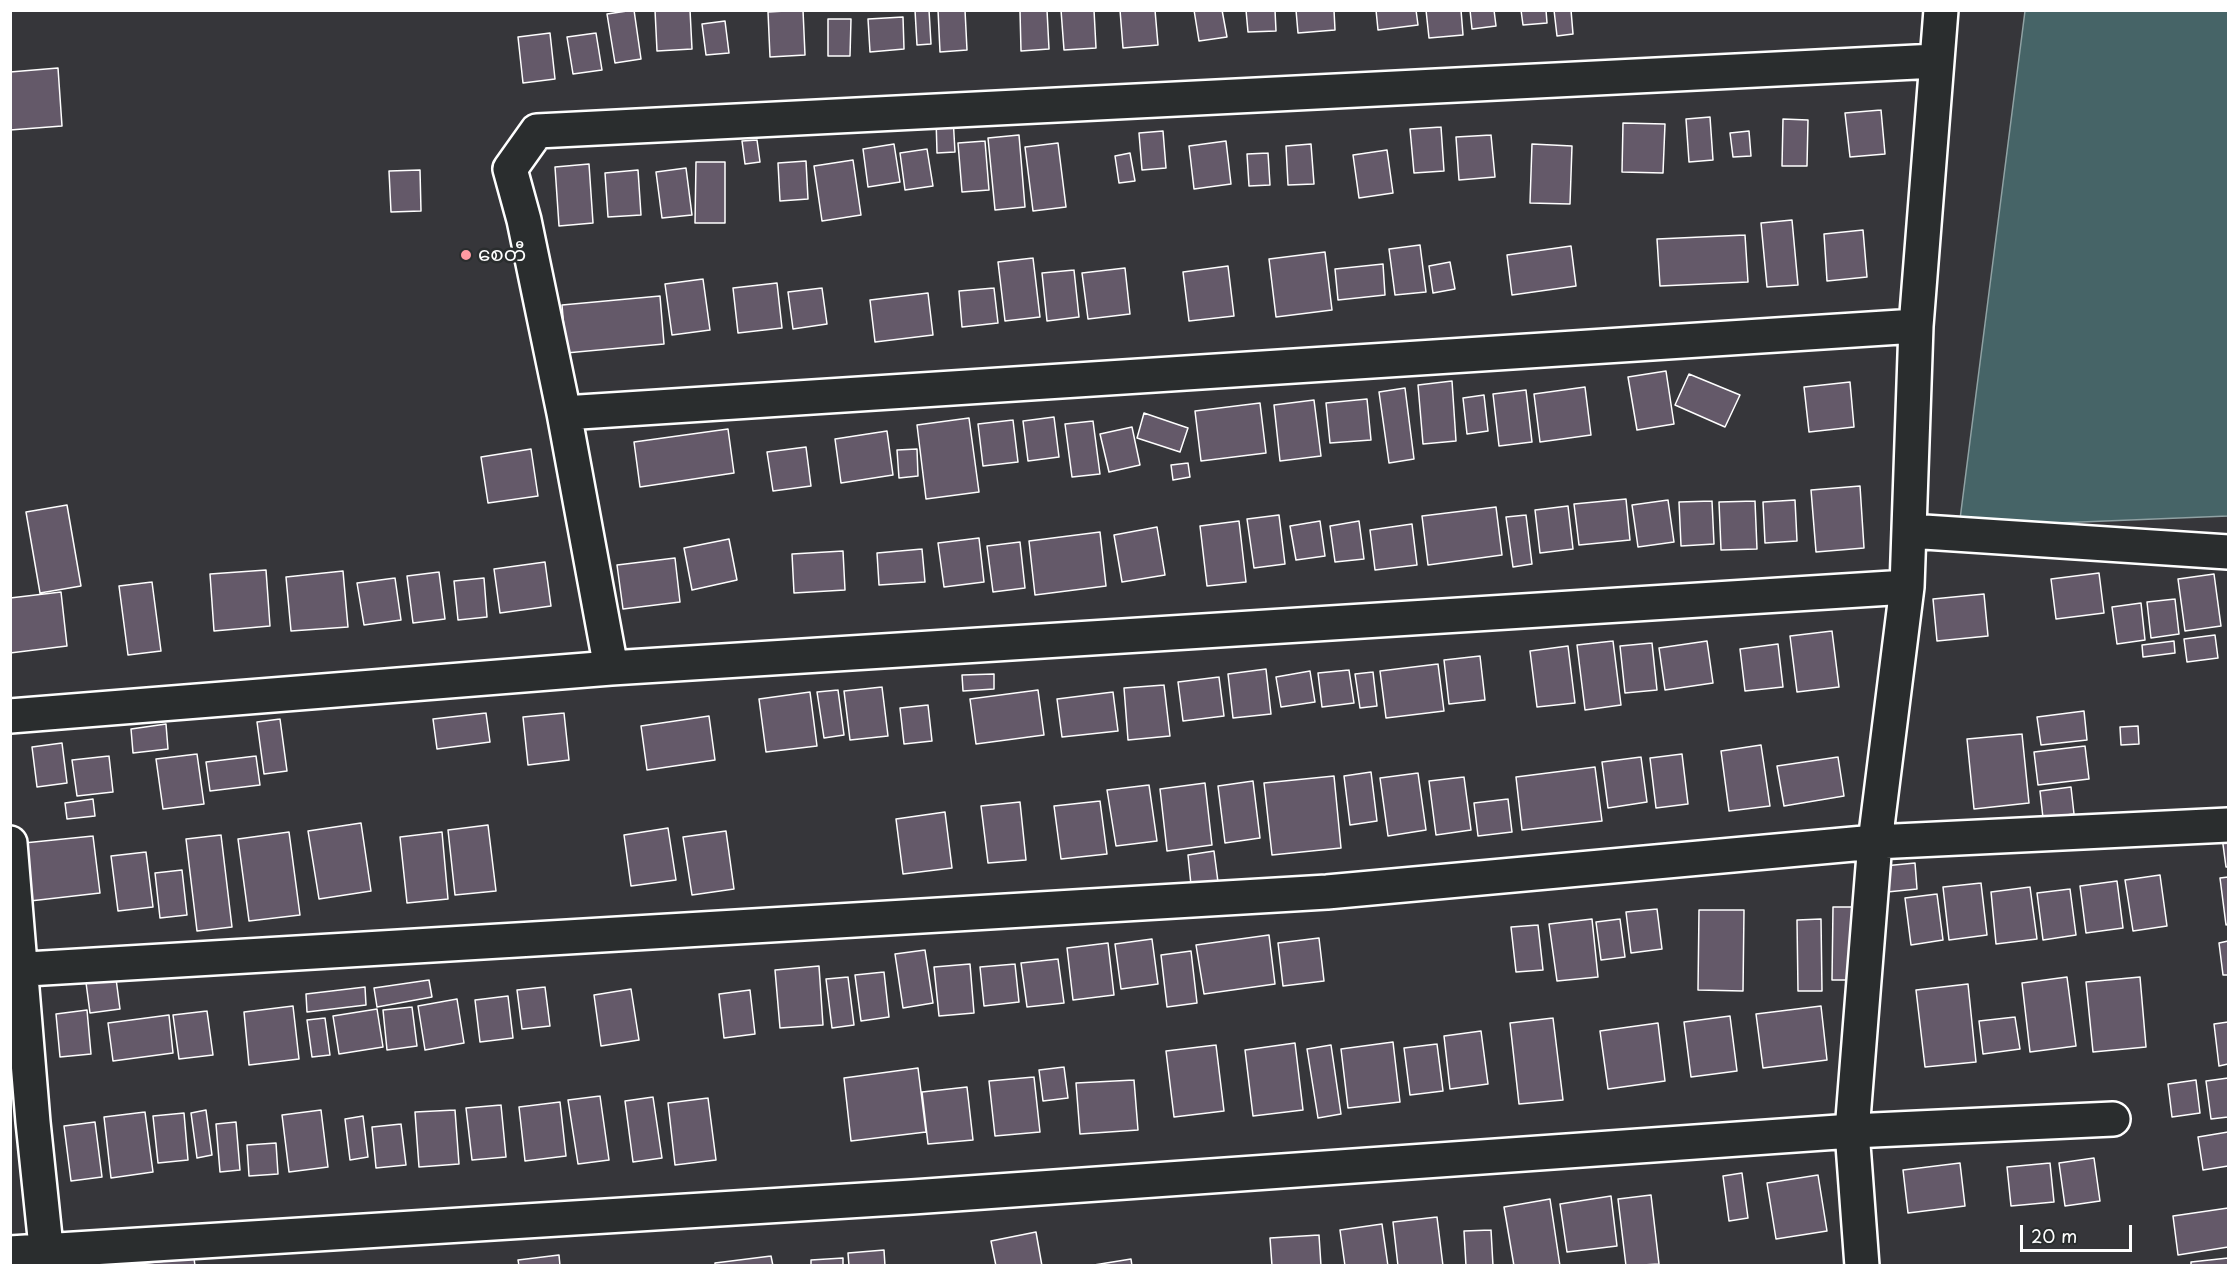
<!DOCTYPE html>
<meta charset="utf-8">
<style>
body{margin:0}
#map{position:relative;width:2239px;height:1276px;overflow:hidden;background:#36363a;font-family:"Playpen Sans",sans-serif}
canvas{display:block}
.frame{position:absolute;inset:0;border:12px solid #fff;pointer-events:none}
.scale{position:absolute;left:2020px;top:1225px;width:112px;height:27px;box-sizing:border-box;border:3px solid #fff;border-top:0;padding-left:8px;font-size:18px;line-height:21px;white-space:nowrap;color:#fff;-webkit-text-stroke:4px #2a2d2e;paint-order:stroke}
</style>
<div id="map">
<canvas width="2239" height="1276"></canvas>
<div class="frame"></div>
<div class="scale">20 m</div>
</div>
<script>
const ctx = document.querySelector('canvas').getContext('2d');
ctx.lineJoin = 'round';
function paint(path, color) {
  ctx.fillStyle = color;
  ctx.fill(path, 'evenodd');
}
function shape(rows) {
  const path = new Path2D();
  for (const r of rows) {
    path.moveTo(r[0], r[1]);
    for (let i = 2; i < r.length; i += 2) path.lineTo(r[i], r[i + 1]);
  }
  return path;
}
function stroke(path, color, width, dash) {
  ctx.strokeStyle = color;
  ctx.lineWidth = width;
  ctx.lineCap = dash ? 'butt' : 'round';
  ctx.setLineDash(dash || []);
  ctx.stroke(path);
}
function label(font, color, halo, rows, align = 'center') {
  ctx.font = font + ' "Playpen Sans","Noto Sans Myanmar",sans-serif';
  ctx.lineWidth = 5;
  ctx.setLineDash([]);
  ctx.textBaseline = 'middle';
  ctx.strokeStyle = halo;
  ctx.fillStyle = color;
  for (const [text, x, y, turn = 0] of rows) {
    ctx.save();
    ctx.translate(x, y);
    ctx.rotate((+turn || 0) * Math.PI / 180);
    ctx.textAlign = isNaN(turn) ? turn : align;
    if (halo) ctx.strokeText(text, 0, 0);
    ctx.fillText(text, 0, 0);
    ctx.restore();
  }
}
const water = shape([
 [2025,11,2228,11,2228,516,1959,527,2025,11]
]);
paint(water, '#466467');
stroke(water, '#90a2a4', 1.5);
const building = shape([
 [634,10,641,59,615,63,607,14,634,10],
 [655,10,690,10,692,49,657,51,655,10],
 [803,10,805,55,770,57,768,12,803,10],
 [915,10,929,10,931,44,917,45,915,10],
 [938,10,965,10,967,50,940,52,938,10],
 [1047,10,1049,49,1021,51,1020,11,1047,10],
 [1061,10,1094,10,1096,48,1064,50,1061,10],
 [1120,10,1155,10,1158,45,1123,48,1120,10],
 [1194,10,1222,10,1227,37,1199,41,1194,10],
 [1246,10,1275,10,1276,31,1248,32,1246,10],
 [1296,10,1334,10,1335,30,1298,33,1296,10],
 [1376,10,1416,10,1418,25,1378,30,1376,10],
 [1426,10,1461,10,1463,35,1429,38,1426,10],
 [1470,10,1494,10,1496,26,1472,29,1470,10],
 [1521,10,1546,10,1547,23,1523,25,1521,10],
 [1554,10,1571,10,1573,34,1557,36,1554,10],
 [903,17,904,49,870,52,868,19,903,17],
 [828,19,851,19,850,56,828,56,828,19],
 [725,21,729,53,706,55,702,24,725,21],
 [550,33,555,79,523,83,518,37,550,33],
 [596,33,602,70,573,74,567,37,596,33],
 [58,68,62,126,10,130,10,72,58,68],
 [1881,110,1885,154,1850,157,1845,113,1881,110],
 [953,117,955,152,937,153,936,118,953,117],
 [1710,117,1713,160,1689,162,1686,119,1710,117],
 [1783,119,1808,120,1807,166,1782,166,1783,119],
 [1623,123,1665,124,1663,173,1622,172,1623,123],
 [1441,127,1444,171,1414,173,1410,129,1441,127],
 [1163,131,1166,168,1142,170,1139,133,1163,131],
 [1749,131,1751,156,1733,157,1730,133,1749,131],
 [1019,135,1025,207,995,210,988,138,1019,135],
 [1491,135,1495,177,1459,180,1456,137,1491,135],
 [757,140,760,162,745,164,742,141,757,140],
 [985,141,989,190,962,192,958,143,985,141],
 [1226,141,1231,184,1194,189,1189,146,1226,141],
 [1058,143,1066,207,1033,211,1025,147,1058,143],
 [894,144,900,182,868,187,863,149,894,144],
 [1311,144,1314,184,1288,185,1286,146,1311,144],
 [1532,144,1572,146,1570,204,1530,203,1532,144],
 [927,149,933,186,905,190,900,153,927,149],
 [1387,150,1393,193,1359,198,1353,155,1387,150],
 [1130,153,1135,181,1119,183,1115,156,1130,153],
 [1268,153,1270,185,1249,186,1247,154,1268,153],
 [853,160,861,215,822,221,814,166,853,160],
 [806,161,808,199,780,201,778,163,806,161],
 [696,162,725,162,725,223,695,223,696,162],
 [589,164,593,223,559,226,555,167,589,164],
 [686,168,692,215,662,218,656,172,686,168],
 [420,170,421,211,391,212,389,171,420,170],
 [638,170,641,215,608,217,605,173,638,170],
 [1792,220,1798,285,1767,287,1761,223,1792,220],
 [1863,230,1867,277,1827,281,1824,234,1863,230],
 [1745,235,1748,282,1660,286,1657,239,1745,235],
 [1420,245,1426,292,1395,295,1389,249,1420,245],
 [1571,246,1576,286,1512,295,1507,255,1571,246],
 [1325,252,1332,310,1276,317,1269,259,1325,252],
 [1033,258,1040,317,1005,321,998,262,1033,258],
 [1450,262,1455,289,1433,293,1429,266,1450,262],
 [1383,264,1385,295,1338,300,1335,269,1383,264],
 [1228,266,1234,316,1189,321,1183,272,1228,266],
 [1125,268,1130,314,1088,319,1082,273,1125,268],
 [1074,270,1079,317,1047,321,1042,273,1074,270],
 [703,279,710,330,672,335,665,284,703,279],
 [777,283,782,328,738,333,733,288,777,283],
 [822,288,827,324,793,329,788,292,822,288],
 [994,288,998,323,962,327,959,291,994,288],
 [928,293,933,335,875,342,870,300,928,293],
 [660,296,664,344,566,353,562,305,660,296],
 [1666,371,1674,424,1637,430,1628,377,1666,371],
 [1689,374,1740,395,1725,427,1675,405,1689,374],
 [1452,381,1456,441,1423,444,1418,385,1452,381],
 [1850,382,1854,427,1809,432,1804,387,1850,382],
 [1585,387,1591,435,1540,442,1534,394,1585,387],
 [1405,388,1414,459,1389,463,1379,392,1405,388],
 [1526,390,1532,442,1499,446,1493,394,1526,390],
 [1484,395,1488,431,1467,434,1463,398,1484,395],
 [1367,399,1371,440,1330,443,1326,403,1367,399],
 [1314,400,1321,456,1280,461,1274,405,1314,400],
 [1260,403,1266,453,1201,461,1195,411,1260,403],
 [1144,413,1188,428,1180,452,1137,438,1144,413],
 [1054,417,1059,457,1028,461,1023,421,1054,417],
 [969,418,979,492,926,499,917,425,969,418],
 [1013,420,1018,462,983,466,978,424,1013,420],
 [1093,421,1100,474,1072,477,1065,424,1093,421],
 [1132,427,1140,465,1109,472,1100,434,1132,427],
 [728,429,734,473,640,487,634,442,728,429],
 [887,431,893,475,841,483,835,439,887,431],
 [806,447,811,486,773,491,767,452,806,447],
 [531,449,538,496,488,503,481,457,531,449],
 [917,449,918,476,899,478,897,450,917,449],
 [1188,463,1190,477,1173,480,1171,465,1188,463],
 [1860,486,1864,548,1816,552,1811,490,1860,486],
 [1626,499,1630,540,1579,545,1574,504,1626,499],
 [1668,500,1674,542,1638,547,1632,505,1668,500],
 [1795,500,1797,541,1765,543,1763,502,1795,500],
 [1712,501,1714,544,1681,546,1679,502,1712,501],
 [1755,501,1757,549,1721,550,1719,502,1755,501],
 [67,505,81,586,40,593,26,512,67,505],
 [1568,506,1573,549,1540,553,1535,510,1568,506],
 [1496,507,1502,555,1428,565,1422,516,1496,507],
 [1279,515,1285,564,1254,568,1247,519,1279,515],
 [1526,515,1532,564,1513,567,1506,517,1526,515],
 [1239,521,1246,582,1207,586,1200,526,1239,521],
 [1320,521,1325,556,1296,560,1290,526,1320,521],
 [1359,521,1364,559,1335,562,1330,526,1359,521],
 [1412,524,1417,565,1375,570,1370,530,1412,524],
 [1157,527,1165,575,1122,582,1114,535,1157,527],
 [1100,532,1106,586,1035,595,1029,541,1100,532],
 [979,538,984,582,944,587,938,543,979,538],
 [729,539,737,580,692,590,684,548,729,539],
 [1020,542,1025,588,993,592,987,546,1020,542],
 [922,549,925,582,879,585,877,553,922,549],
 [843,551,845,590,794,593,792,554,843,551],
 [675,558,680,602,623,609,617,565,675,558],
 [545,562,551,606,500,613,494,569,545,562],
 [266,570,270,626,214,631,210,574,266,570],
 [343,571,348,627,291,631,286,577,343,571],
 [439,572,445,619,413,623,407,576,439,572],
 [2099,573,2104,613,2056,619,2051,579,2099,573],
 [2214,574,2221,626,2185,631,2178,579,2214,574],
 [395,578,401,620,364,625,357,583,395,578],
 [484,578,487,617,458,620,454,581,484,578],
 [152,582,161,651,128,655,119,586,152,582],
 [61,592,67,646,10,653,10,598,61,592],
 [1984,594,1988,636,1937,641,1933,599,1984,594],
 [2175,599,2179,634,2151,638,2147,602,2175,599],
 [2141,603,2145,640,2117,644,2112,607,2141,603],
 [1832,631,1839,687,1797,692,1790,636,1832,631],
 [2215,635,2218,658,2187,662,2184,639,2215,635],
 [1613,641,1621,705,1585,710,1577,645,1613,641],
 [1707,641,1713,683,1665,690,1659,648,1707,641],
 [2174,641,2175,653,2143,657,2142,645,2174,641],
 [1652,643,1657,690,1625,693,1620,646,1652,643],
 [1778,644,1783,687,1745,691,1740,649,1778,644],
 [1568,646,1575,703,1537,707,1530,651,1568,646],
 [1480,656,1485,700,1449,704,1444,660,1480,656],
 [1438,664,1444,711,1386,718,1380,671,1438,664],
 [1266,669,1271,714,1233,718,1228,674,1266,669],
 [1349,670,1354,703,1322,707,1318,673,1349,670],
 [1310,671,1315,702,1281,707,1276,677,1310,671],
 [1373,672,1377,706,1360,708,1355,674,1373,672],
 [994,674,994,689,963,691,962,675,994,674],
 [1219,677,1224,716,1183,721,1178,682,1219,677],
 [1164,685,1170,736,1128,740,1124,688,1164,685],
 [882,687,888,736,850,740,844,691,882,687],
 [838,690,844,735,824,738,817,692,838,690],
 [1038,690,1044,735,976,744,970,699,1038,690],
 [810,692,817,746,766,752,759,699,810,692],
 [1113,692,1118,731,1062,737,1057,699,1113,692],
 [928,705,932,741,904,744,900,708,928,705],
 [2084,711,2087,740,2041,745,2037,717,2084,711],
 [486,713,490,742,437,749,433,719,486,713],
 [564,713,569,760,528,765,523,717,564,713],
 [709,716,715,760,647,770,641,726,709,716],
 [280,719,287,771,264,774,257,722,280,719],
 [166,724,168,749,133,753,131,729,166,724],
 [2138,726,2139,744,2121,745,2120,727,2138,726],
 [2022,734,2029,803,1974,809,1967,739,2022,734],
 [62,743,67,783,37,787,32,747,62,743],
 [1761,745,1770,806,1729,811,1721,751,1761,745],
 [2085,746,2089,779,2038,785,2034,752,2085,746],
 [197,754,204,804,163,809,156,759,197,754],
 [1682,754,1688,804,1656,808,1650,758,1682,754],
 [109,756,113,792,77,796,72,760,109,756],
 [256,756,260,785,210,791,206,762,256,756],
 [1641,757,1647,802,1608,808,1602,762,1641,757],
 [1838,757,1844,796,1784,806,1777,766,1838,757],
 [1595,767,1602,821,1522,830,1516,777,1595,767],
 [1371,772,1377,821,1350,825,1344,776,1371,772],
 [1418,773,1426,830,1388,836,1380,778,1418,773],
 [1334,776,1341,848,1272,855,1264,783,1334,776],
 [1464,777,1471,830,1436,835,1429,781,1464,777],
 [1253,781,1260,838,1225,843,1218,786,1253,781],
 [1205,783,1212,845,1167,851,1160,789,1205,783],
 [1149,785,1157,841,1116,846,1107,790,1149,785],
 [2071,787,2074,814,2043,818,2040,791,2071,787],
 [93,799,95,816,67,819,65,803,93,799],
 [1508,799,1512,832,1478,836,1474,803,1508,799],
 [1100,801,1107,854,1061,859,1054,806,1100,801],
 [1020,802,1026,860,988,863,981,806,1020,802],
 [945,812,952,868,903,874,896,819,945,812],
 [361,823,371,891,319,899,308,831,361,823],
 [488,825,496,891,455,895,448,830,488,825],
 [668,828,676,880,631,886,624,835,668,828],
 [726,831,734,889,692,895,683,837,726,831],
 [289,832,300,915,249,921,238,839,289,832],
 [442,832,448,899,407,903,400,837,442,832],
 [221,835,232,927,197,931,186,839,221,835],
 [93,836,100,893,30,901,24,843,93,836],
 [2228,836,2228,867,2226,867,2222,837,2228,836],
 [1214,851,1218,882,1191,885,1188,855,1214,851],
 [146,852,153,907,118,911,111,856,146,852],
 [1915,863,1917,889,1887,892,1884,866,1915,863],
 [182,870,187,915,160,918,155,873,182,870],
 [2160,875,2167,926,2133,931,2125,880,2160,875],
 [2228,877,2228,924,2226,925,2220,878,2228,877],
 [2117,881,2123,928,2086,933,2080,886,2117,881],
 [1981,883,1987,935,1949,940,1943,887,1981,883],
 [2030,887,2037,939,1996,944,1991,892,2030,887],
 [2070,889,2076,935,2043,940,2037,893,2070,889],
 [1937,894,1943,940,1911,945,1905,898,1937,894],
 [1833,907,1857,907,1857,980,1832,980,1833,907],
 [1657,909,1662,949,1631,953,1626,912,1657,909],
 [1699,910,1744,910,1743,991,1698,990,1699,910],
 [1592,919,1598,977,1557,981,1549,924,1592,919],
 [1620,919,1625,957,1601,960,1596,922,1620,919],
 [1821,919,1822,991,1798,991,1797,920,1821,919],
 [1538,925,1543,970,1516,972,1511,927,1538,925],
 [1269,935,1275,984,1204,994,1196,945,1269,935],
 [1319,938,1324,981,1283,986,1278,943,1319,938],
 [1152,939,1158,984,1121,989,1115,944,1152,939],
 [2228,941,2228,975,2223,975,2219,943,2228,941],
 [1108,943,1114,995,1073,1000,1067,948,1108,943],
 [925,950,933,1003,903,1008,895,954,925,950],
 [1191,951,1197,1003,1167,1007,1161,955,1191,951],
 [1058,959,1064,1003,1027,1007,1021,963,1058,959],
 [970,964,974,1013,939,1016,934,967,970,964],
 [1015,964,1019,1002,984,1006,980,967,1015,964],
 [819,966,823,1025,780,1028,775,970,819,966],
 [115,971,120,1009,90,1013,85,975,115,971],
 [884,972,889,1017,861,1021,855,975,884,972],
 [848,977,854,1025,832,1028,826,979,848,977],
 [2067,977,2076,1046,2030,1052,2022,983,2067,977],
 [2140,977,2146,1047,2093,1052,2086,982,2140,977],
 [429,980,432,997,377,1007,374,988,429,980],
 [1968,984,1976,1062,1925,1067,1916,990,1968,984],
 [365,987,366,1005,307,1012,306,994,365,987],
 [545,987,550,1026,522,1029,517,990,545,987],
 [631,989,639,1040,601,1046,594,995,631,989],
 [750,990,755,1034,724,1038,719,994,750,990],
 [508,996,513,1038,480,1042,475,1000,508,996],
 [457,999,464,1043,425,1050,418,1006,457,999],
 [293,1006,299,1059,249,1065,244,1012,293,1006],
 [1821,1006,1827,1060,1763,1068,1756,1014,1821,1006],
 [412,1007,417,1046,387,1050,383,1010,412,1007],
 [377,1009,383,1047,339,1054,333,1016,377,1009],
 [87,1010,91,1054,60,1057,56,1014,87,1010],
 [207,1011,213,1055,179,1059,173,1015,207,1011],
 [169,1015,173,1053,113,1061,108,1023,169,1015],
 [1730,1016,1737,1071,1691,1077,1684,1022,1730,1016],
 [2015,1017,2020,1049,1983,1054,1979,1021,2015,1017],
 [325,1018,330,1055,312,1057,307,1020,325,1018],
 [1553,1018,1563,1100,1519,1104,1510,1023,1553,1018],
 [2228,1022,2228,1064,2219,1066,2214,1024,2228,1022],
 [1658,1023,1665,1081,1608,1089,1600,1031,1658,1023],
 [1481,1031,1488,1084,1450,1089,1444,1036,1481,1031],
 [1393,1042,1400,1102,1348,1108,1341,1049,1393,1042],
 [1295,1043,1303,1110,1253,1116,1245,1050,1295,1043],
 [1437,1044,1443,1091,1410,1095,1404,1048,1437,1044],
 [1216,1045,1224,1111,1174,1117,1166,1051,1216,1045],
 [1331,1045,1341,1114,1318,1118,1307,1049,1331,1045],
 [1064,1067,1068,1098,1043,1101,1039,1070,1064,1067],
 [918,1068,926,1132,851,1141,844,1078,918,1068],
 [1034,1077,1040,1132,995,1136,989,1081,1034,1077],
 [2228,1078,2228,1117,2211,1119,2206,1081,2228,1078],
 [1134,1080,1138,1130,1080,1134,1076,1083,1134,1080],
 [2196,1080,2200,1113,2172,1117,2168,1084,2196,1080],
 [967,1087,973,1140,928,1144,922,1092,967,1087],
 [600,1096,609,1160,578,1164,568,1100,600,1096],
 [653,1097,662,1158,633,1162,625,1101,653,1097],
 [708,1098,716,1160,675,1165,668,1103,708,1098],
 [560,1102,566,1156,525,1161,519,1107,560,1102],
 [501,1105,506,1157,472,1160,466,1108,501,1105],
 [206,1110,212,1155,197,1158,191,1113,206,1110],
 [321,1110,328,1167,289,1172,282,1115,321,1110],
 [455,1110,459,1164,419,1167,415,1112,455,1110],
 [145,1112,153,1172,111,1178,104,1117,145,1112],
 [184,1113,188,1160,158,1163,153,1116,184,1113],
 [363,1116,368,1157,350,1160,345,1119,363,1116],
 [95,1122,102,1177,71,1181,64,1126,95,1122],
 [236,1122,240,1170,220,1172,216,1124,236,1122],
 [401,1124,406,1165,376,1168,372,1127,401,1124],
 [2228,1132,2228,1166,2203,1170,2198,1137,2228,1132],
 [276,1143,278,1174,249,1176,247,1145,276,1143],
 [2094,1158,2100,1201,2065,1206,2059,1163,2094,1158],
 [1960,1163,1965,1206,1908,1213,1903,1170,1960,1163],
 [2050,1163,2054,1202,2011,1206,2007,1167,2050,1163],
 [1742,1173,1748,1218,1729,1221,1723,1176,1742,1173],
 [1818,1175,1827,1231,1776,1239,1767,1183,1818,1175],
 [1651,1195,1659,1264,1626,1266,1618,1199,1651,1195],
 [1611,1196,1617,1246,1567,1252,1560,1204,1611,1196],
 [1550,1199,1560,1266,1514,1266,1504,1207,1550,1199],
 [2228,1208,2228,1247,2178,1255,2173,1216,2228,1208],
 [1437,1217,1443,1266,1398,1266,1393,1222,1437,1217],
 [1382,1224,1388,1266,1345,1266,1340,1230,1382,1224],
 [1491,1230,1493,1266,1466,1266,1464,1231,1491,1230],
 [1036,1232,1042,1266,996,1266,991,1241,1036,1232],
 [1319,1235,1321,1266,1272,1266,1270,1238,1319,1235],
 [884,1250,885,1266,849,1266,848,1253,884,1250],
 [559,1255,560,1266,519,1266,518,1260,559,1255],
 [771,1256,773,1266,715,1266,715,1263,771,1256],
 [194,1258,195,1266,119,1266,194,1258],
 [843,1258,843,1266,811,1266,811,1260,843,1258],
 [2228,1258,2228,1266,2191,1266,2191,1262,2228,1258],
 [1131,1259,1132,1266,1094,1265,1131,1259]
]);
paint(building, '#645969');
stroke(building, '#fff', 1.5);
const street = shape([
 [564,413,1916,326],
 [1909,531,2228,552],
 [611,668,564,413,524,220,510,169,537,131,1936,61],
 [10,716,611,668,1907,587],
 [10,843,33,1122,48,1266],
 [10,970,1327,892,1875,842,2228,825],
 [10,1253,912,1197,1852,1131,2113,1119],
 [1862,1266,1852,1131,1875,842,1907,587,1916,326,1941,10]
]);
stroke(street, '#fff', 38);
stroke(street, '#2a2d2e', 33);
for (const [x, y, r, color] of [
 [466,255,6,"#ff9aa2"]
]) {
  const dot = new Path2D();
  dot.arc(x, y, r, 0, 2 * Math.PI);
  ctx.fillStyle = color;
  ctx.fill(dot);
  stroke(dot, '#2a2d2e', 2);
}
label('20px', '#fff', '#2a2d2e', [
 ["စေတီ",478,255]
], 'left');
</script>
